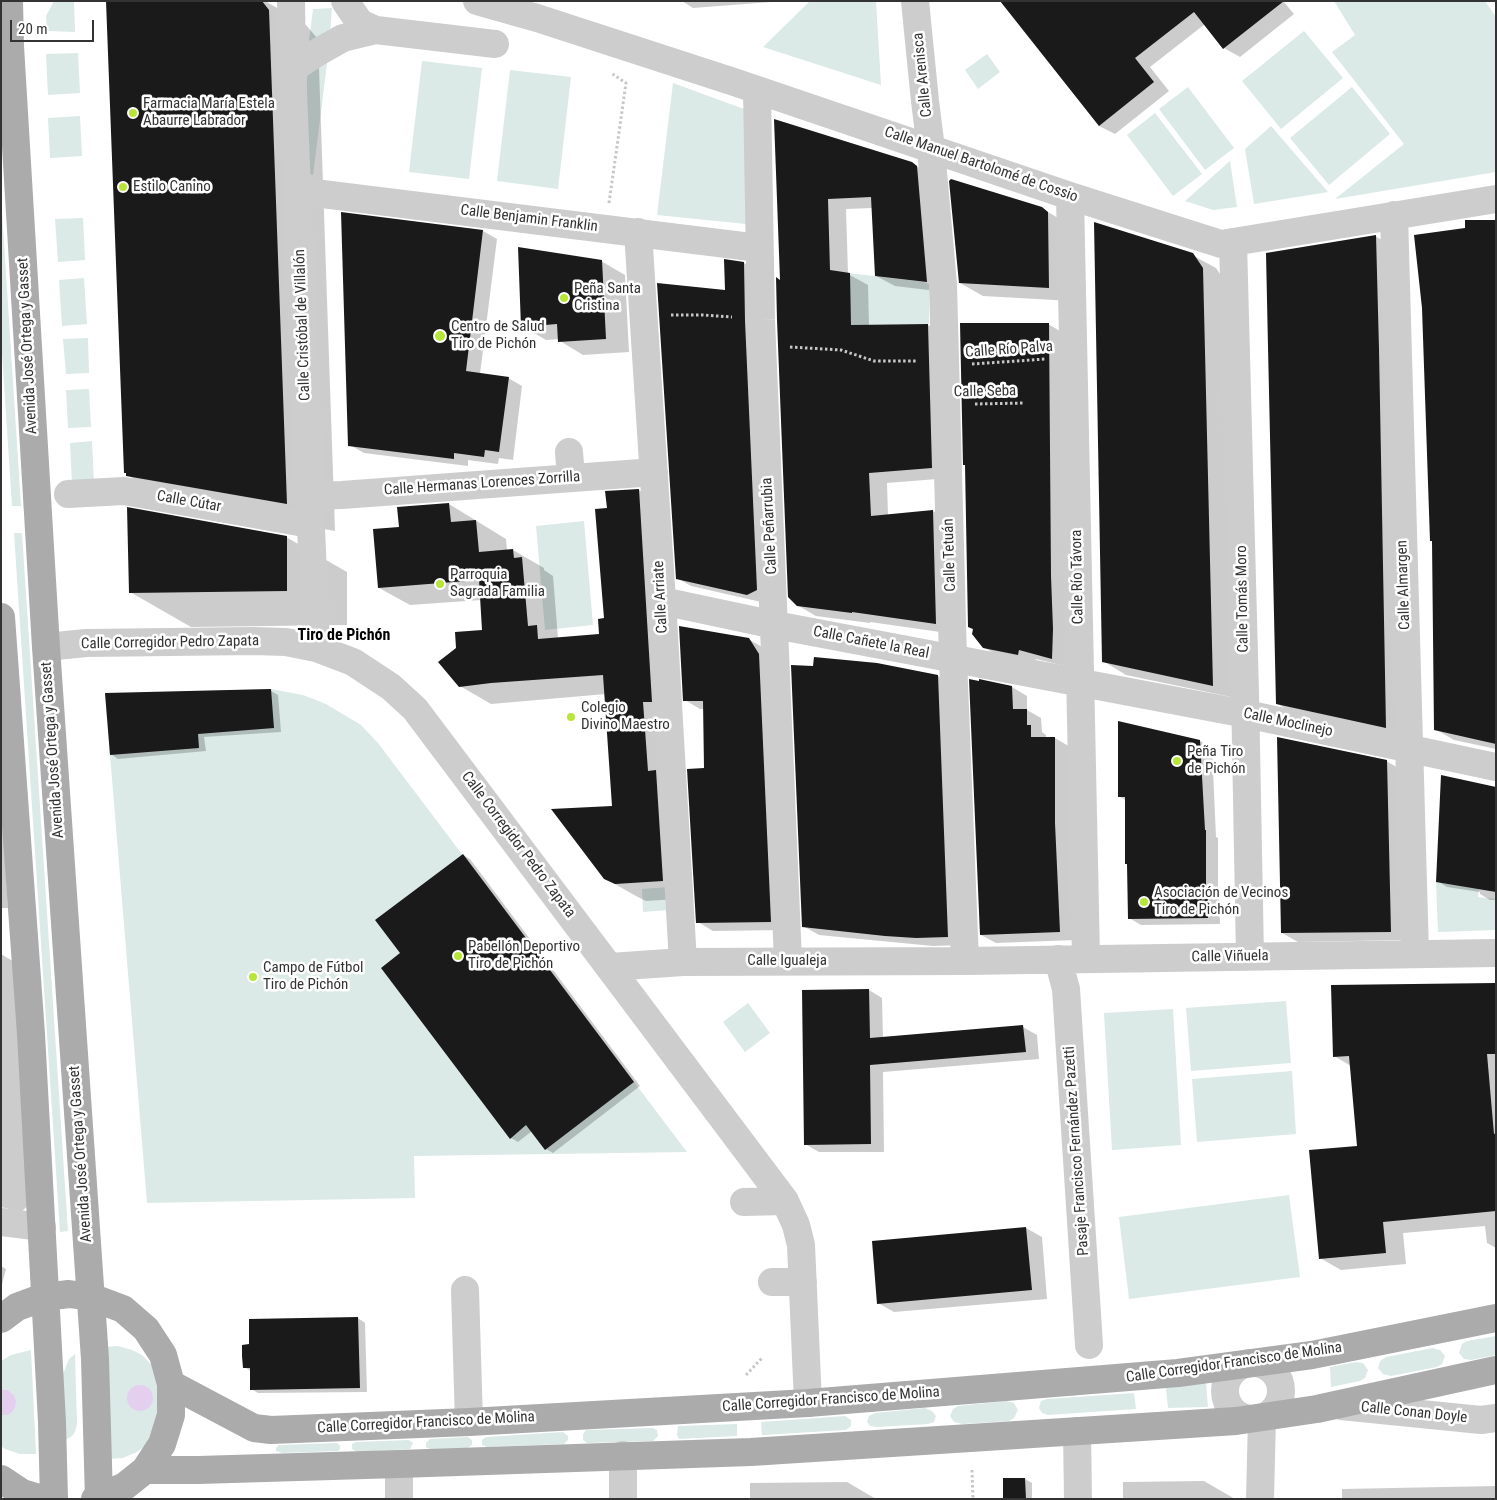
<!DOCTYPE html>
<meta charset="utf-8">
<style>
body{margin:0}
#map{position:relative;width:1497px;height:1500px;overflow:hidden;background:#fff;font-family:"Roboto Condensed",sans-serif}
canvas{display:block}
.frame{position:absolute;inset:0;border:2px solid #333;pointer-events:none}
.scale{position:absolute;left:10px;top:20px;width:84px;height:22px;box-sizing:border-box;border:2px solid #333;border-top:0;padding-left:6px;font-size:15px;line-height:18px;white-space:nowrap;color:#333;-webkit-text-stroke:4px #fff;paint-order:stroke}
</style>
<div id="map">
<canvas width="1497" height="1500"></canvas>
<div class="frame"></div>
<div class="scale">20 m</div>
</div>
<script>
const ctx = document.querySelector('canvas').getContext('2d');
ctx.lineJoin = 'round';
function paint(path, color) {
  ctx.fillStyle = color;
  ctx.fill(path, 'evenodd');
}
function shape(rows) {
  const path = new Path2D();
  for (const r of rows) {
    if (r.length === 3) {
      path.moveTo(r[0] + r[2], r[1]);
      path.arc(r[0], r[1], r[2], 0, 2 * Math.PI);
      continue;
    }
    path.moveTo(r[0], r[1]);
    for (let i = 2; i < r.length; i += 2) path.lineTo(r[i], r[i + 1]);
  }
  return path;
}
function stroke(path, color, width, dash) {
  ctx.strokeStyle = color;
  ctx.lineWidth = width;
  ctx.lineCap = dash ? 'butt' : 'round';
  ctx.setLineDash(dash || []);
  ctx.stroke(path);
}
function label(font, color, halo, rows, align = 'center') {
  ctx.font = font + ' "Roboto Condensed",sans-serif';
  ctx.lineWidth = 5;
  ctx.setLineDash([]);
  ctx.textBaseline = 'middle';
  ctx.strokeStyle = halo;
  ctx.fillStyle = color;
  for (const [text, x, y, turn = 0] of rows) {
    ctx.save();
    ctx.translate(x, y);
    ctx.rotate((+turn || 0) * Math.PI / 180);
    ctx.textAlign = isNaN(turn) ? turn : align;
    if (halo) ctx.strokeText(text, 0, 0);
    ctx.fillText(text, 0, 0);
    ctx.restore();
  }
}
paint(shape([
 [54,1,74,1,75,32,47,31,46,16],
 [810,1,876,1,881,85,763,47],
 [1334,1,1485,1,1496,17,1496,172,1335,199,1404,144,1332,52,1355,35],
 [332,8,330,35,308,48,313,9],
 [1304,31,1343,78,1281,129,1242,81],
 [78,53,80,93,48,95,46,54],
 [987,54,1000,72,978,89,965,70],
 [328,56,313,175,306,173,307,71],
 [422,61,482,68,469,179,409,172],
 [510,70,571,77,558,189,497,181],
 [673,83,744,109,746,224,657,215],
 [1188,87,1234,148,1205,170,1159,109],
 [1352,87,1390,134,1329,185,1290,138],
 [1155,113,1202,174,1173,196,1127,135],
 [80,116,82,156,50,158,48,118],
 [1271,126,1328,192,1254,204,1245,149],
 [1230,161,1237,207,1213,210,1185,201],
 [1,196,21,506,12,506,1,338],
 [83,218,85,260,58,262,55,219],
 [848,273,925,282,926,283,929,284,929,324,851,325],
 [84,278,87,324,62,326,59,280],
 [88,338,89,373,66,374,63,339],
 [89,389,91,427,68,428,66,390],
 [92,441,94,483,72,484,70,443],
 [584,521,593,625,545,630,536,526],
 [14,533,22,533,68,1231,60,1232],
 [271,689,303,695,326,704,361,725,378,743,687,1152,414,1156,415,1198,147,1203,105,694],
 [1436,881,1479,889,1478,897,1496,899,1496,930,1438,932],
 [668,887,670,910,643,912,642,889],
 [1286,1001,1291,1063,1191,1071,1186,1008],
 [748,1003,770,1033,745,1052,723,1022],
 [1173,1009,1181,1145,1112,1150,1104,1013],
 [1292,1071,1296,1134,1197,1142,1192,1079],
 [1289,1195,1300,1277,1129,1299,1119,1217],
 [1496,1336,1496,1355,1471,1360,1464,1359,1459,1353,1462,1344,1467,1341],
 [118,1346,132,1350,142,1355,151,1364,159,1378,163,1397,150,1442,137,1452,123,1458,107,1459,104,1347],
 [1433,1348,1440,1350,1445,1356,1442,1364,1437,1367,1391,1376,1383,1374,1378,1368,1380,1361,1386,1357],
 [31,1350,36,1454,20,1454,5,1449,1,1446,1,1415,7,1415,14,1395,8,1390,1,1389,1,1361,11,1355],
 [75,1354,77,1424,75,1432,72,1436,65,1440,63,1374,69,1359],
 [1356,1362,1363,1363,1368,1370,1365,1378,1360,1381,1331,1387,1330,1367],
 [1206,1383,1208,1407,1168,1408,1166,1388],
 [1134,1393,1136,1409,1048,1415,1042,1413,1039,1408,1041,1401,1047,1399],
 [1006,1401,1014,1403,1018,1410,1014,1418,1009,1421,962,1424,954,1422,950,1416,953,1409,958,1406],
 [925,1408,932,1411,936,1416,934,1422,928,1424,877,1427,870,1426,867,1422,869,1416,875,1413],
 [845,1416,851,1420,851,1426,846,1430,762,1435,761,1422],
 [737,1424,737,1436,679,1439,677,1435,678,1426],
 [653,1428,657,1430,658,1436,653,1441,587,1443,583,1440,583,1434,586,1430],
 [563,1432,568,1436,568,1440,564,1444,487,1447,482,1445,482,1440,486,1437],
 [468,1437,472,1440,472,1445,468,1448,431,1450,426,1447,426,1443,430,1439],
 [409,1440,413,1443,410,1449,357,1452,352,1449,352,1444,356,1442],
 [337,1443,340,1446,340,1449,338,1451,282,1453,276,1451,276,1448,279,1445]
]), '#dbeae7');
paint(shape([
 [140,1398,13],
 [1,1389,8,1390,14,1395,16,1401,15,1407,12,1412,7,1415,1,1415]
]), '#e5cfee');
paint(shape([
 [108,1,265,1,305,24,318,39,335,531,176,503,127,475],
 [682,1,784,1,693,8],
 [1001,1,1283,1,1294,14,1240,57,1224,48,1205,24,1150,67,1169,91,1115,134,1099,126],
 [775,121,911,163,930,174,945,292,895,286,876,276,873,208,846,209,848,274,868,285,869,326,928,325,946,335,950,478,887,483,888,515,933,511,951,522,954,634,870,622,870,623,816,616,797,605,782,281],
 [1041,208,1065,222,1072,301,983,296,960,283],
 [343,214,483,231,497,239,480,374,508,378,522,386,513,460,499,458,498,464,468,460,468,466,364,453,350,445],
 [1496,221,1496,749,1454,740,1435,729,1433,542,1431,541,1467,229],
 [1375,236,1391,245,1401,736,1293,713,1278,704],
 [1192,255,1216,268,1226,283,1236,698,1126,675,1103,661],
 [601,261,625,275,629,352,583,355,560,341,560,339,546,340,522,326],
 [744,263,757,271,761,602,691,586,677,578,726,291],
 [1048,324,1065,334,1069,667,1036,659,1035,664,1001,657,983,647,974,630,969,627,966,465],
 [639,490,669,508,693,898,646,901,636,896,604,878,613,807,606,694,491,704,460,686,484,631,481,600,410,605,379,588,400,528,449,504,506,539,507,550,513,550,544,568,544,570,553,576,558,638,600,635,605,619,608,510],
 [286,537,347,572,347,625,191,627,130,592],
 [748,639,764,648,785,930,713,931,698,922,706,769,705,709,700,709,685,700],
 [815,667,938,676,953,685,964,945,933,946,819,935,803,926],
 [1012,687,1027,696,1027,710,1041,718,1042,732,1046,735,1046,738,1055,738,1070,747,1075,940,996,943,981,935],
 [271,691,278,695,281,732,204,737,206,751,118,759,111,754],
 [1200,741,1212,748,1216,837,1218,838,1218,893,1219,894,1220,924,1141,925,1129,918,1127,801,1119,796],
 [1386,761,1402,770,1406,940,1298,942,1282,933],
 [1496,790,1496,900,1490,900,1480,894,1480,892,1447,887,1437,881],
 [1,828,3,829,8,908,1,908],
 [463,855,470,859,640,1086,553,1153,546,1149,532,1131,518,1142,511,1138,402,953],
 [1,954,16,963,31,1203,21,1212,1,1207],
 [1495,984,1496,1248,1487,1243,1485,1226,1403,1233,1406,1264,1341,1270,1320,1258,1359,1147,1351,1066,1334,1056],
 [869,990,882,998,883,1039,1023,1027,1037,1035,1039,1059,883,1072,884,1152,819,1152,805,1144],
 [1026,1228,1042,1237,1047,1299,894,1312,878,1303],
 [1,1266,6,1269,1,1288],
 [358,1318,365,1323,367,1392,258,1393,251,1389,251,1371,244,1367,250,1346,250,1320],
 [1025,1479,1032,1483,1032,1499,1005,1499],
 [1204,1481,1235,1499,1123,1499,1123,1482],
 [847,1482,876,1499,750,1499,750,1483],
 [1496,1486,1496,1499,1342,1499,1342,1489]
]), '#0003');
paint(shape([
 [106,1,262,1,269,10,287,504,126,476,126,473,124,473],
 [1000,1,1284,1,1223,49,1194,12,1135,58,1154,82,1099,126],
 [774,119,912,162,917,166,927,282,875,276,871,197,828,199,830,270,850,273,851,325,928,324,932,468,869,473,871,516,933,510,936,624,852,612,852,613,797,606,788,597,777,320,776,277,780,280],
 [951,179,1042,207,1048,212,1049,288,959,283,949,181],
 [341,212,483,230,466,371,509,377,499,452,485,450,484,457,454,453,454,459,348,446],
 [1465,220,1496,220,1496,744,1434,730,1432,541,1430,541,1422,308,1414,235,1465,228],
 [1094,222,1193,253,1203,268,1213,686,1102,662],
 [1376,235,1379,349,1386,728,1276,704,1268,347,1266,253],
 [518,247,602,260,606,339,558,342,557,324,521,327],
 [724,259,744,262,745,321,757,590,747,595,676,579,657,283,725,290],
 [960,323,1049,323,1051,576,1053,629,1052,659,1019,650,1018,655,983,648,972,634,973,629,968,627,965,465,963,465],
 [639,489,652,702,643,702,648,771,656,770,663,881,615,884,604,879,551,809,612,806,603,675,491,683,459,687,438,662,456,648,455,632,482,630,479,580,378,588,373,529,399,527,397,507,449,503,451,522,476,520,479,552,513,549,514,558,522,557,528,626,537,625,538,639,599,634,598,619,604,618,595,509,607,508,605,491],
 [127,507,287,536,287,591,129,593],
 [679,626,749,638,759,654,771,922,696,923,687,769,704,768,703,701,683,701],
 [814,657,877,663,938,675,948,937,916,938,885,936,802,927,791,665,813,666],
 [969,679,979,681,979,679,1012,686,1013,709,1027,709,1027,725,1031,725,1031,737,1055,737,1055,823,1060,932,980,935],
 [271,689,274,728,198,734,199,748,110,755,105,693],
 [1118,721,1200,740,1205,830,1206,830,1206,886,1208,886,1208,918,1128,919,1127,864,1125,864,1125,797,1118,797],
 [1277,737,1387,760,1391,932,1281,933],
 [1441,775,1496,787,1496,892,1436,882],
 [463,854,634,1082,545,1150,526,1125,510,1139,381,968,400,953,375,920],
 [1495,983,1495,1054,1487,1054,1494,1134,1496,1133,1496,1211,1383,1222,1386,1253,1319,1259,1309,1150,1357,1146,1349,1056,1333,1057,1331,985],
 [869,989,870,1038,1023,1025,1026,1052,870,1065,871,1144,804,1145,802,990],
 [1026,1227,1032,1290,877,1304,872,1241],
 [358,1317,360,1388,250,1390,250,1368,243,1368,242,1356,242,1345,249,1344,249,1319],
 [1003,1478,1025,1478,1026,1499,1003,1499]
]), '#1a1a1a');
stroke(shape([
 [609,203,626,83,611,73],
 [671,315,703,315,732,317],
 [790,347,841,350,874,361,917,361],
 [972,364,1046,359],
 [975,404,1024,403],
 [746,1375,762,1358],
 [972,1470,973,1499]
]), '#c7c7c7', 3, [2.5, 2.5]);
stroke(shape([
 [291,1,292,69,316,648],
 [345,1,360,23,376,30,495,44],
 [477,1,537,18,734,82,1070,196,1221,244,1496,199],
 [915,1,925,101,931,149,943,285,953,659,965,961],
 [292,69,318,52,343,38,376,30],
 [757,90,761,320,788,961],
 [298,191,759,248],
 [1070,196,1086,958],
 [1394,215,1415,954],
 [638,232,662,601,683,962],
 [1233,242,1245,693,1250,956],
 [569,452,571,477],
 [68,494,124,491,310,524],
 [310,496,342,495,654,472],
 [662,601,775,625,1246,714,1496,767],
 [46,647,86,643,253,641,286,642,316,648,353,662,391,687,415,709,785,1201,796,1225,801,1245,808,1403],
 [1058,959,1066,989,1089,1345],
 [610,967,683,962,965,961,1496,953],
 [744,1202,785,1201],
 [1,1222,42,1227],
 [772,1282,803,1282],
 [465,1290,469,1422],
 [1253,1391,28],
 [1341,1406,1481,1420,1496,1418],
 [1077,1431,1078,1499],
 [623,1455,623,1499],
 [399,1464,399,1499],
 [1260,1499,1262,1418]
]), '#cdcdcd', 28);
stroke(shape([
 [9,1,10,46,46,647,95,1359,99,1499],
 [1,617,31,1034,52,1422,54,1499],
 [1,1319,17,1307,44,1297,69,1294,91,1297,123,1309,146,1329,163,1355,171,1384,171,1415,162,1444,145,1470,125,1486,95,1499],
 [171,1384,254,1428,271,1430,469,1422,808,1403,1178,1373,1312,1355,1496,1318],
 [145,1470,198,1470,399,1464,751,1452,1236,1421,1317,1409,1496,1370],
 [1,1479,22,1493,42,1499]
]), '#ababab', 28);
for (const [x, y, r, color] of [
 [133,113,5,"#b8e53a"],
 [123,187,5,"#b8e53a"],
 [564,298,5,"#b8e53a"],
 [440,336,6,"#b8e53a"],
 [440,584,5,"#b8e53a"],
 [571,717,5,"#b8e53a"],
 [1177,761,5,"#b8e53a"],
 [1144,902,5,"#b8e53a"],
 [458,956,5,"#b8e53a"],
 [253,977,5,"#b8e53a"]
]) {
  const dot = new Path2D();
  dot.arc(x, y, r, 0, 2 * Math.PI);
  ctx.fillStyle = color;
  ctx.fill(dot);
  stroke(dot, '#fff', 2);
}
label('15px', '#333', '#fff', [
 ["Calle Arenisca",923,75,-96],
 ["Calle Manuel Bartolomé de Cossio",981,165,19],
 ["Calle Benjamin Franklin",529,219,7],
 ["Calle Cristóbal de Villalón",303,325,-92],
 ["Avenida José Ortega y Gasset",28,346,-93],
 ["Calle Río Palva",1009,350,-4],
 ["Calle Seba",985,392,-1],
 ["Calle Hermanas Lorences Zorrilla",482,484,-4],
 ["Calle Cútar",189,502,10],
 ["Calle Peñarrubia",770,526,-93],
 ["Calle Tetuán",950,555,-92],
 ["Calle Río Távora",1078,577,-91],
 ["Calle Almargen",1404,585,-92],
 ["Calle Arriate",661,597,-93],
 ["Calle Tomás Moro",1243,599,-91],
 ["Calle Corregidor Pedro Zapata",170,643,-1],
 ["Calle Cañete la Real",871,643,11],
 ["Calle Moclinejo",1288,723,12],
 ["Avenida José Ortega y Gasset",53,750,-94],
 ["Calle Corregidor Pedro Zapata",518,845,53],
 ["Calle Viñuela",1230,957,-1],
 ["Calle Igualeja",787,961],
 ["Pasaje Francisco Fernández Pazetti",1077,1151,-94],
 ["Avenida José Ortega y Gasset",81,1154,-94],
 ["Calle Corregidor Francisco de Molina",1234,1363,-8],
 ["Calle Corregidor Francisco de Molina",831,1400,-4],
 ["Calle Conan Doyle",1414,1413,6],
 ["Calle Corregidor Francisco de Molina",426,1423,-3]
]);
label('15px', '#333', '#fff', [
 ["Farmacia María Estela",143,104],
 ["Abaurre Labrador",143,121],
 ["Estilo Canino",133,187],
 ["Peña Santa",574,289],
 ["Cristina",574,306],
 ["Centro de Salud",451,327],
 ["Tiro de Pichón",451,344],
 ["Parroquia",450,575],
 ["Sagrada Familia",450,592],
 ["Colegio",581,708],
 ["Divino Maestro",581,725],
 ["Peña Tiro",1187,752],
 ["de Pichón",1187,769],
 ["Asociación de Vecinos",1154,893],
 ["Tiro de Pichón",1154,910],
 ["Pabellón Deportivo",468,947],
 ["Tiro de Pichón",468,964],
 ["Campo de Fútbol",263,968],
 ["Tiro de Pichón",263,985]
], 'left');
label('bold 16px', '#000', '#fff', [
 ["Tiro de Pichón",344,636]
]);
</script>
